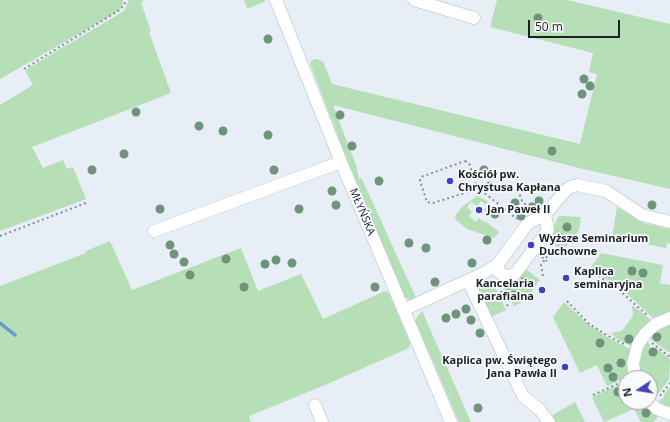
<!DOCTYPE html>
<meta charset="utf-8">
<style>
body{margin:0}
#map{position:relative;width:670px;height:422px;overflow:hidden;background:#e7eef5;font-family:"Open Sans",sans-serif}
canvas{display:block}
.north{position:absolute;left:618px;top:370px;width:40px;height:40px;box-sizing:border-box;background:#f8fbfe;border:1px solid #a1a3a6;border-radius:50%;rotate:258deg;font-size:11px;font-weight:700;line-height:16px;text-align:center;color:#1e2023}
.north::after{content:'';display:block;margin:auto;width:14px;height:18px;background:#4142b7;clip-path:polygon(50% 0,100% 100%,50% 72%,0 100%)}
.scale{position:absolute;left:528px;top:20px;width:92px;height:18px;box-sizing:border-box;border:2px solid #1e2023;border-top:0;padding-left:5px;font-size:12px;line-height:14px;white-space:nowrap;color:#1e2023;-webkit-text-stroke:3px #f8fbfe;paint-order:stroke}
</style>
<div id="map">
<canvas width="670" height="422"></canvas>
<div class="north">N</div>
<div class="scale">50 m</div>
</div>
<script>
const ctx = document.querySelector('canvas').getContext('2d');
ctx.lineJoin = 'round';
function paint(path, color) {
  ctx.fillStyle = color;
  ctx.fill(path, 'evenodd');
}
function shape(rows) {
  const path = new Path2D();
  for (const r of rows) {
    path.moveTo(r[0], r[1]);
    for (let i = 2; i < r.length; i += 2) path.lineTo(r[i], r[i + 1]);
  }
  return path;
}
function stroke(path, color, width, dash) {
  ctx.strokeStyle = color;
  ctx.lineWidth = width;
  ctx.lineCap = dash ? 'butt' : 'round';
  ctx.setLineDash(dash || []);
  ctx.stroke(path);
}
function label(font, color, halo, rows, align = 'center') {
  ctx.font = font + ' "Open Sans",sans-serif';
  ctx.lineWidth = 3.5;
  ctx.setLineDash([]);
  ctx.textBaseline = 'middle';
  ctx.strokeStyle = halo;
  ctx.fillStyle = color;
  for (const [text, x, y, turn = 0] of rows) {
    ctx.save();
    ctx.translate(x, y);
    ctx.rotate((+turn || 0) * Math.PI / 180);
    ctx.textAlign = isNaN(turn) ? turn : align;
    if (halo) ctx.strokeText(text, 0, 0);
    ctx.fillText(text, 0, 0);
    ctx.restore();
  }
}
paint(shape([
 [0,0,123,0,123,5,115,13,0,79],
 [129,0,144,0,141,3,151,31,149,32,171,93,32,147,43,168,63,160,67,169,73,167,86,199,0,231,0,105,33,85,25,70,124,11],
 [244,0,265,0,266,1,247,9],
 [497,0,567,0,670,24,670,189,575,167,333,105,356,165,359,179,362,179,417,300,411,301,405,297,347,159,310,64,312,60,316,59,323,61,332,84,580,144,597,74,589,72,593,53,490,27],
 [477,196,486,200,493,207,493,209,490,215,484,210,487,206,481,201,477,206,471,202,467,207,472,212,469,216,476,222,479,218,484,222,485,221,499,232,494,238,467,229,456,220,455,216,462,207],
 [617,207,644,223,670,229,670,244,667,243,666,248,612,237],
 [561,216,581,217,579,230,563,251,549,241,549,238,558,217],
 [110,241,132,290,241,248,258,291,301,274,323,319,385,291,389,293,410,343,409,348,325,385,249,416,251,422,0,422,0,286,86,253,86,251],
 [601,253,663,265,660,283,670,285,670,311,653,318,624,291,590,268],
 [527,270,540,280,524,301,514,306,497,279],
 [492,280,506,310,491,317,478,287],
 [564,302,588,324,609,338,630,349,627,363,628,377,607,386,597,365,580,373,553,317],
 [632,305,651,320,640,331,631,346,616,338,611,333,622,331,633,316],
 [422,311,471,422,459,422,415,320],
 [670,324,670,352,668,352,649,338,659,330],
 [647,342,650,344,650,348,656,348,670,359,669,380,654,399,650,395,650,378,641,378,639,371,642,351],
 [626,381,626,402,640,402,658,416,654,422,641,422,634,409,604,422,592,397],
 [670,387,670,408,659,402,661,399,664,398,664,394],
 [575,402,585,422,555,422,553,415]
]), '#b6deb7');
stroke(shape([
 [0,323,15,335]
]), '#5f9dcc', 3.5);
const minor = shape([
 [276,0,341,162,451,422],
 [414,0,474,18],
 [154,231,341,162],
 [498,264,499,272,503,275,509,276,515,274,548,230,545,215],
 [468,281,523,396,540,410,549,422],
 [403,310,482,274,498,264,528,223,545,215,564,192,570,187,577,185,606,191,642,215,670,222],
 [635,378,633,363,638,344,645,334,656,324,670,318],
 [649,402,657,409,670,414],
 [315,405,322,422]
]);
stroke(minor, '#b5bcc3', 13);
stroke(shape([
 [24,69,121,9,127,0],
 [465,161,469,163,477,187,471,191,433,203,427,202,420,181,421,177,465,161],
 [477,187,517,219],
 [518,190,522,201,530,209],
 [0,236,86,203],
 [542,257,547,261],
 [590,270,619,290,648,316],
 [543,276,541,265,548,255,559,253],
 [499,286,509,309],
 [567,301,589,324,610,337,626,345],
 [652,343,670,357],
 [593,395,624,381],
 [660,396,670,383]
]), '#8b9095', 2, [2, 3]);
stroke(minor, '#fff', 12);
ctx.fillStyle = '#70937b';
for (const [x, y] of [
 [538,18],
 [268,39],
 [584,79],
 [590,86],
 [582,94],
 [136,112],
 [340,115],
 [199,126],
 [223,131],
 [268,135],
 [352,146],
 [552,151],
 [124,154],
 [92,170],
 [274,170],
 [484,170],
 [379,181],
 [490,186],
 [332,191],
 [539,201],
 [515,203],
 [336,205],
 [652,205],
 [532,207],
 [160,209],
 [299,209],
 [495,214],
 [521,216],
 [567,227],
 [561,238],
 [487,240],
 [409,243],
 [170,245],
 [426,248],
 [174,254],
 [226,259],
 [276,260],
 [184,262],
 [292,263],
 [472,263],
 [265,264],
 [632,271],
 [643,273],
 [190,275],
 [435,282],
 [524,282],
 [509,285],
 [244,287],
 [375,287],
 [514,295],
 [466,309],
 [456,314],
 [446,318],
 [471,320],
 [480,333],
 [657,337],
 [629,339],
 [600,343],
 [653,352],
 [621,363],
 [608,368],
 [613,377],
 [618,392],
 [478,408],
 [646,413]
]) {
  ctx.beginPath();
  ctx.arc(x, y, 4.5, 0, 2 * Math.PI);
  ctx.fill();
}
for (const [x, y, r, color] of [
 [450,181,4,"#4142b7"],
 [479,210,4,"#4142b7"],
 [531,245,4,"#4142b7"],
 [566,278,4,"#4142b7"],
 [542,290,4,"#4142b7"],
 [565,367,4,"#4142b7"]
]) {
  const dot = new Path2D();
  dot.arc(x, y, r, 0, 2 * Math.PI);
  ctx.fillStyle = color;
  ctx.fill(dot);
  stroke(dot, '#f8fbfe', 1.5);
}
label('bold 11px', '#1e2023', '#f8fbfe', [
 ["Kościół pw.",458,175],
 ["Chrystusa Kapłana",458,188],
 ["Jan Paweł II",487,210],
 ["Wyższe Seminarium",539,239],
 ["Duchowne",539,252],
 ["Kaplica",574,272],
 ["seminaryjna",574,285],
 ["Kancelaria",534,284,"right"],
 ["parafialna",534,297,"right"],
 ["Kaplica pw. Świętego",557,361,"right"],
 ["Jana Pawła II",557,374,"right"]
], 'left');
label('11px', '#1e2023', '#f8fbfe', [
 ["MŁYŃSKA",362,212,67]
]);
</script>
